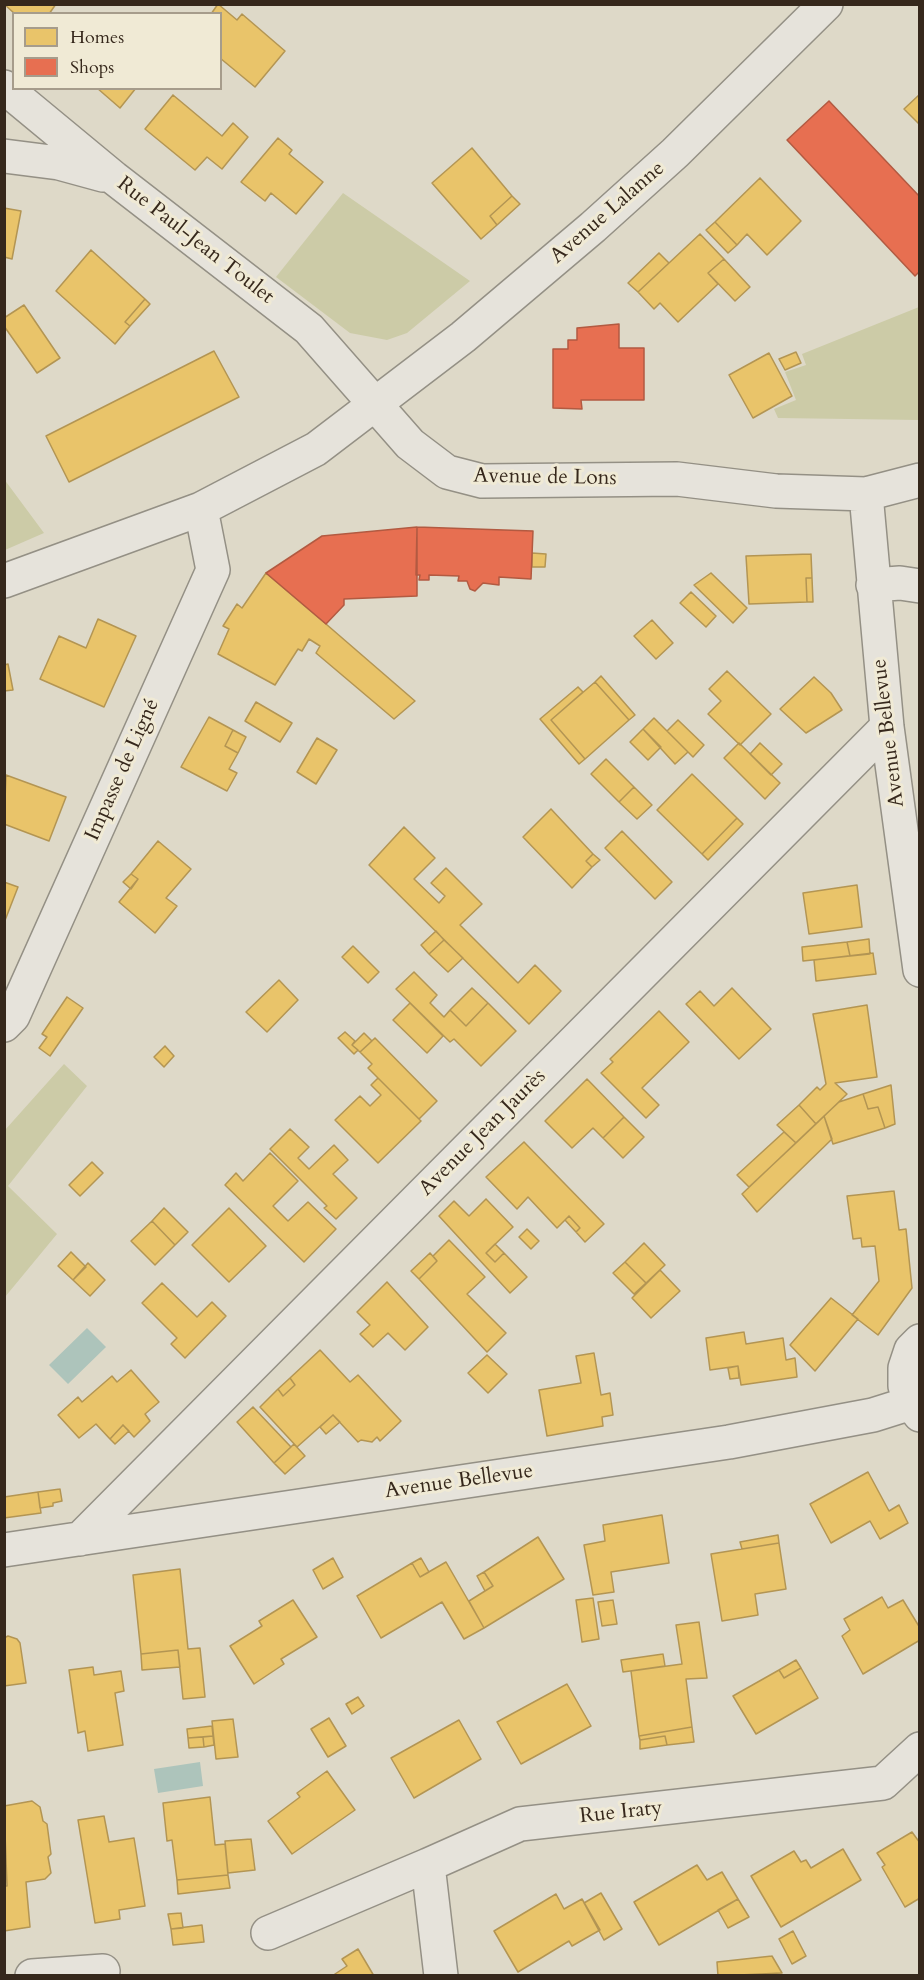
<!DOCTYPE html>
<meta charset="utf-8">
<style>
body{margin:0}
#map{position:relative;width:924px;height:1980px;overflow:hidden;background:#ded9c8;font-family:Cardo,serif}
canvas{display:block}
.frame{position:absolute;inset:0;border:6px solid #36281c;pointer-events:none}
.legend{position:absolute;left:12px;top:12px;width:210px;height:78px;box-sizing:border-box;background:#f0ead5;border:2px solid #a69c8b;margin:0;padding:8px 10px;list-style:none;font-size:18px;color:#36281c}
.legend li{display:flex;align-items:center;gap:12px;height:30px}
.legend b{width:30px;border:2px solid #a69c8b}
</style>
<div id="map">
<canvas width="924" height="1980"></canvas>
<div class="frame"></div>
<ul class="legend">
<li><b style="height:16px;background:#e9c46a"></b>Homes</li>
<li><b style="height:16px;background:#e76f51"></b>Shops</li>
</ul>
</div>
<script>
const ctx = document.querySelector('canvas').getContext('2d');
ctx.lineJoin = 'round';
function paint(path, color) {
  ctx.fillStyle = color;
  ctx.fill(path, 'evenodd');
}
function shape(rows) {
  const path = new Path2D();
  for (const r of rows) {
    path.moveTo(r[0], r[1]);
    for (let i = 2; i < r.length; i += 2) path.lineTo(r[i], r[i + 1]);
  }
  return path;
}
function stroke(path, color, width, dash) {
  ctx.strokeStyle = color;
  ctx.lineWidth = width;
  ctx.lineCap = dash ? 'butt' : 'round';
  ctx.setLineDash(dash || []);
  ctx.stroke(path);
}
function label(font, color, halo, rows, align = 'center') {
  ctx.font = font + ' Cardo,serif';
  ctx.lineWidth = 6;
  ctx.setLineDash([]);
  ctx.textBaseline = 'middle';
  ctx.strokeStyle = halo;
  ctx.fillStyle = color;
  for (const [text, x, y, turn = 0] of rows) {
    ctx.save();
    ctx.translate(x, y);
    ctx.rotate((+turn || 0) * Math.PI / 180);
    ctx.textAlign = isNaN(turn) ? turn : align;
    if (halo) ctx.strokeText(text, 0, 0);
    ctx.fillText(text, 0, 0);
    ctx.restore();
  }
}
paint(shape([
 [343,193,470,281,407,333,387,340,350,333,276,277],
 [919,307,919,420,778,418,774,409,796,400,785,372,806,365,802,354],
 [4,479,44,533,5,550,4,550],
 [64,1064,87,1086,8,1186,57,1234,5,1297,5,1130]
]), '#cccba7');
paint(shape([
 [87,1328,106,1347,68,1384,49,1365],
 [200,1762,203,1786,158,1793,154,1769]
]), '#adc4bb');
const homes = shape([
 [4,4,56,4,49,14,15,14,4,4],
 [218,4,237,20,242,14,285,51,255,87,220,58,220,14,211,14,218,4],
 [97,88,136,88,120,108,97,88],
 [920,94,920,125,904,109,920,94],
 [173,95,222,136,233,123,248,137,222,169,207,157,195,170,145,129,173,95],
 [278,138,292,150,289,154,323,182,296,214,271,193,265,201,241,182,278,138],
 [472,148,512,196,490,216,497,225,481,239,432,183,472,148],
 [760,178,801,221,767,255,747,234,737,245,715,222,760,178],
 [512,196,520,204,497,225,490,216,512,196],
 [4,208,21,211,12,259,4,257,4,208],
 [715,222,737,245,728,253,706,230,715,222],
 [700,234,724,259,708,273,718,284,678,322,660,303,654,309,638,292,700,234],
 [91,250,145,299,125,322,130,326,115,344,56,291,91,250],
 [659,253,669,263,638,292,628,283,659,253],
 [724,259,750,287,735,301,708,273,724,259],
 [145,299,150,304,130,326,125,322,145,299],
 [24,305,60,358,37,373,4,326,4,318,24,305],
 [214,351,239,397,69,482,46,436,214,351],
 [796,352,801,363,785,370,779,359,796,352],
 [769,353,792,396,753,418,729,375,769,353],
 [532,553,546,554,545,567,532,567,532,553],
 [811,554,812,578,806,578,807,602,749,604,746,556,811,554],
 [266,573,326,624,415,701,394,719,316,653,320,646,309,639,302,651,298,649,275,685,218,654,229,629,223,626,237,604,242,608,266,573],
 [711,573,747,608,733,623,694,585,711,573],
 [806,578,812,578,813,602,807,602,806,578],
 [691,592,716,616,706,627,680,603,691,592],
 [98,619,136,636,104,707,40,679,59,636,86,648,98,619],
 [652,620,673,643,656,659,634,636,652,620],
 [8,664,13,690,4,691,4,665,8,664],
 [727,671,771,714,740,745,708,714,721,701,709,689,727,671],
 [601,676,635,715,629,720,595,682,601,676],
 [814,677,831,693,842,710,806,733,780,709,814,677],
 [595,682,629,720,585,759,551,720,595,682],
 [578,687,583,692,551,720,585,759,579,764,540,719,578,687],
 [256,702,292,723,280,742,245,721,256,702],
 [209,717,233,730,225,746,238,753,229,769,237,773,227,791,181,767,209,717],
 [654,718,688,752,675,764,643,729,654,718],
 [678,720,704,745,693,757,667,731,678,720],
 [643,729,661,747,648,760,630,742,643,729],
 [233,730,246,737,238,753,225,746,233,730],
 [317,738,337,750,316,784,297,772,317,738],
 [739,743,780,783,765,799,724,758,739,743],
 [760,743,782,764,771,775,750,754,760,743],
 [606,759,634,787,619,802,591,774,606,759],
 [692,774,737,818,702,854,657,810,692,774],
 [6,775,66,797,49,841,4,824,6,775],
 [634,787,652,805,637,819,619,802,634,787],
 [551,809,593,854,586,861,592,867,572,888,523,837,551,809],
 [737,818,743,824,708,860,702,854,737,818],
 [404,827,435,858,414,879,439,903,445,896,431,883,446,868,482,904,460,925,518,983,535,965,561,991,529,1024,369,865,404,827],
 [622,831,672,882,655,899,605,848,622,831],
 [158,841,191,869,166,898,177,906,155,933,119,902,138,879,131,874,158,841],
 [593,854,600,860,592,867,586,861,593,854],
 [131,874,138,879,131,889,123,882,131,874],
 [4,882,18,887,4,923,4,882],
 [857,885,862,927,809,934,803,893,857,885],
 [436,931,444,940,429,954,421,945,436,931],
 [869,939,870,954,850,956,847,942,869,939],
 [444,940,463,958,448,972,429,954,444,940],
 [847,942,850,956,803,961,802,947,847,942],
 [353,946,379,972,368,983,342,957,353,946],
 [873,953,876,974,816,981,814,960,873,953],
 [414,972,437,995,430,1003,444,1017,450,1010,466,1026,488,1003,516,1031,481,1066,454,1039,450,1042,396,989,414,972],
 [279,980,298,1000,267,1032,246,1012,279,980],
 [472,988,488,1003,466,1026,450,1010,472,988],
 [732,988,771,1029,739,1059,686,1004,700,991,714,1006,732,988],
 [67,997,83,1008,50,1056,39,1048,47,1037,42,1034,67,997],
 [410,1003,443,1036,427,1053,393,1020,410,1003],
 [867,1005,877,1077,835,1083,847,1094,816,1124,799,1105,817,1087,820,1090,826,1084,813,1014,867,1005],
 [659,1011,689,1042,642,1088,659,1105,646,1118,601,1073,613,1062,610,1059,659,1011],
 [345,1032,355,1041,352,1045,358,1050,354,1054,338,1038,345,1032],
 [364,1033,372,1041,360,1052,352,1045,364,1033],
 [375,1038,437,1101,419,1119,368,1068,372,1064,360,1052,375,1038],
 [165,1046,174,1056,164,1067,154,1057,165,1046],
 [378,1078,421,1121,378,1163,335,1120,360,1096,370,1106,381,1095,371,1085,378,1078],
 [587,1079,624,1117,603,1138,593,1128,572,1148,545,1121,587,1079],
 [891,1085,895,1124,885,1128,878,1107,868,1109,863,1094,891,1085],
 [863,1094,868,1109,878,1107,885,1128,833,1144,824,1116,839,1102,863,1094],
 [799,1105,816,1124,796,1143,777,1125,799,1105],
 [824,1116,832,1139,757,1212,742,1194,824,1116],
 [624,1117,644,1137,623,1158,603,1138,624,1117],
 [290,1129,309,1147,298,1158,309,1169,334,1145,348,1160,333,1174,357,1198,336,1219,324,1208,327,1206,270,1149,290,1129],
 [784,1132,796,1143,749,1187,737,1175,784,1132],
 [524,1142,604,1224,585,1242,576,1232,580,1228,569,1216,557,1228,528,1197,517,1209,486,1177,524,1142],
 [270,1153,298,1181,273,1206,288,1221,308,1202,336,1229,304,1262,225,1185,236,1173,243,1181,270,1153],
 [92,1162,103,1173,80,1196,69,1185,92,1162],
 [894,1191,899,1230,906,1229,912,1288,878,1335,852,1315,879,1281,875,1246,862,1247,861,1238,853,1239,847,1196,894,1191],
 [486,1199,513,1227,486,1253,495,1262,504,1253,527,1277,510,1293,439,1216,454,1201,469,1216,486,1199],
 [164,1208,188,1232,175,1245,152,1221,164,1208],
 [229,1208,266,1246,229,1282,192,1245,229,1208],
 [569,1216,580,1228,576,1232,565,1220,569,1216],
 [152,1221,175,1245,155,1265,131,1241,152,1221],
 [527,1229,539,1241,531,1249,519,1237,527,1229],
 [449,1240,485,1277,467,1294,506,1333,487,1352,419,1279,437,1261,433,1256,449,1240],
 [644,1243,665,1265,646,1283,625,1262,644,1243],
 [495,1244,504,1253,495,1262,486,1253,495,1244],
 [71,1252,86,1267,73,1280,58,1266,71,1252],
 [430,1253,437,1261,419,1279,411,1271,430,1253],
 [625,1262,646,1283,634,1294,613,1273,625,1262],
 [88,1263,105,1280,90,1296,73,1280,88,1263],
 [660,1270,680,1291,651,1318,632,1298,660,1270],
 [387,1282,428,1327,405,1350,388,1333,373,1347,360,1334,370,1325,357,1312,387,1282],
 [162,1283,197,1317,212,1302,226,1316,185,1358,171,1344,177,1338,142,1303,162,1283],
 [831,1298,858,1319,815,1371,790,1345,831,1298],
 [744,1332,746,1344,783,1338,786,1360,795,1358,797,1377,741,1385,738,1366,710,1370,706,1338,744,1332],
 [320,1350,350,1382,358,1375,401,1421,380,1441,377,1437,372,1442,361,1440,358,1442,333,1415,297,1447,260,1407,278,1389,283,1396,295,1385,290,1378,320,1350],
 [594,1353,601,1395,610,1393,613,1415,602,1417,603,1426,547,1436,539,1390,581,1383,576,1356,594,1353],
 [487,1355,507,1374,488,1393,468,1373,487,1355],
 [738,1366,739,1378,730,1379,728,1368,738,1366],
 [131,1370,159,1402,145,1414,150,1421,134,1437,123,1425,110,1439,96,1424,79,1438,58,1415,78,1397,82,1402,112,1376,117,1382,131,1370],
 [290,1378,295,1385,283,1396,278,1389,290,1378],
 [253,1407,291,1447,274,1463,237,1422,253,1407],
 [333,1415,340,1422,326,1434,320,1427,333,1415],
 [123,1425,129,1431,115,1444,110,1439,123,1425],
 [294,1444,305,1456,285,1474,274,1463,294,1444],
 [868,1472,889,1511,899,1505,908,1523,880,1539,870,1521,831,1543,810,1504,868,1472],
 [60,1489,62,1501,53,1503,53,1506,40,1508,38,1492,60,1489],
 [38,1492,41,1513,4,1518,4,1497,38,1492],
 [662,1515,669,1563,611,1572,614,1592,593,1595,584,1545,605,1541,603,1525,662,1515],
 [778,1535,779,1543,742,1549,740,1542,778,1535],
 [538,1537,564,1579,484,1628,469,1601,493,1586,484,1572,538,1537],
 [779,1543,786,1589,755,1594,758,1615,722,1621,711,1554,779,1543],
 [333,1558,343,1577,323,1589,313,1570,333,1558],
 [421,1558,429,1572,420,1577,412,1563,421,1558],
 [446,1562,484,1628,464,1639,442,1602,381,1638,357,1596,412,1563,420,1577,446,1562],
 [180,1569,188,1649,200,1648,205,1697,183,1699,178,1650,141,1654,133,1575,180,1569],
 [484,1572,493,1586,485,1591,477,1576,484,1572],
 [882,1597,888,1608,903,1600,920,1628,920,1640,863,1674,842,1636,850,1630,844,1619,882,1597],
 [593,1598,599,1639,582,1642,576,1600,593,1598],
 [293,1600,317,1637,281,1659,284,1664,254,1684,230,1646,262,1626,259,1621,293,1600],
 [613,1600,617,1624,602,1626,598,1602,613,1600],
 [699,1622,707,1678,686,1679,692,1727,639,1736,631,1671,682,1664,676,1625,699,1622],
 [8,1636,17,1639,20,1643,26,1683,4,1686,4,1638,8,1636],
 [178,1650,180,1667,142,1670,141,1654,178,1650],
 [663,1654,665,1666,623,1672,621,1660,663,1654],
 [796,1660,801,1668,784,1678,779,1670,796,1660],
 [93,1667,94,1675,121,1671,124,1691,115,1693,123,1745,88,1751,85,1731,78,1733,69,1670,93,1667],
 [801,1668,818,1698,756,1734,733,1696,779,1670,784,1678,801,1668],
 [567,1684,591,1726,521,1764,497,1722,567,1684],
 [358,1697,364,1706,352,1714,346,1704,358,1697],
 [329,1718,346,1746,328,1757,311,1729,329,1718],
 [233,1719,238,1757,216,1759,212,1721,233,1719],
 [459,1720,481,1759,414,1798,391,1758,459,1720],
 [212,1726,213,1736,188,1738,187,1729,212,1726],
 [692,1727,694,1742,667,1745,665,1736,640,1740,639,1736,692,1727],
 [213,1736,214,1745,204,1747,203,1737,213,1736],
 [665,1736,667,1745,640,1749,640,1740,665,1736],
 [203,1737,204,1747,189,1748,188,1738,203,1737],
 [327,1771,355,1810,292,1854,268,1821,300,1797,297,1793,327,1771],
 [210,1797,215,1845,225,1844,228,1875,177,1880,172,1840,167,1841,163,1803,210,1797],
 [32,1801,40,1807,43,1821,47,1824,51,1854,48,1857,51,1873,45,1879,26,1882,30,1927,4,1931,4,1886,7,1886,4,1806,32,1801],
 [104,1816,109,1842,134,1838,145,1906,119,1910,120,1919,95,1923,78,1820,104,1816],
 [912,1832,920,1843,920,1898,905,1907,882,1867,885,1865,877,1853,912,1832],
 [251,1839,255,1870,228,1873,225,1841,251,1839],
 [843,1849,861,1880,781,1927,751,1876,794,1851,801,1862,806,1860,811,1868,843,1849],
 [697,1865,707,1880,722,1872,738,1899,659,1945,634,1902,697,1865],
 [228,1875,230,1888,178,1894,177,1880,228,1875],
 [601,1893,622,1929,604,1940,584,1903,601,1893],
 [556,1894,564,1909,582,1899,600,1930,572,1946,569,1941,518,1972,494,1931,556,1894],
 [738,1899,749,1917,728,1928,718,1910,738,1899],
 [181,1913,183,1928,171,1929,168,1914,181,1913],
 [202,1925,204,1942,173,1945,171,1929,202,1925],
 [793,1931,806,1956,792,1964,779,1939,793,1931],
 [358,1949,374,1976,332,1976,347,1966,342,1959,358,1949],
 [772,1956,782,1973,718,1976,717,1962,772,1956]
]);
paint(homes, '#e9c46a');
stroke(homes, '#b39553', 1.5);
const shops = shape([
 [829,101,920,197,920,271,915,276,787,140,829,101],
 [619,324,619,348,644,348,644,400,581,400,582,409,553,408,553,349,568,349,568,340,577,340,577,328,619,324],
 [417,527,417,596,344,599,344,605,326,624,266,573,322,536,417,527],
 [417,527,533,531,531,579,499,577,499,585,483,583,475,591,470,589,467,581,458,581,459,576,429,575,429,580,419,580,420,575,416,575,417,527]
]);
paint(shops, '#e76f51');
stroke(shops, '#b25a41', 1.5);
const minor = shape([
 [4,87,114,178,309,329,410,444,447,472,482,481,677,479,776,491,866,494,920,480],
 [4,156,59,163,103,175],
 [866,494,887,727,920,970],
 [4,581,201,509,316,449,463,337,593,227,675,153,826,4],
 [873,585,900,583,920,586],
 [4,1025,13,1016,213,570,201,509],
 [920,1341,911,1350,905,1368,905,1386,911,1403,920,1415],
 [80,1539,887,727],
 [4,1550,729,1442,873,1415,911,1403],
 [268,1933,428,1865],
 [32,1976,103,1971],
 [441,1976,428,1865,520,1824,883,1783,920,1749]
]);
stroke(minor, '#949085', 36);
stroke(minor, '#e6e3db', 33);
label('21px', '#36281c', '#f0ead5', [
 ["Avenue Lalanne",608,213,-41],
 ["Rue Paul-Jean Toulet",195,241,38],
 ["Avenue de Lons",545,478,1],
 ["Avenue Bellevue",889,733,-97],
 ["Impasse de Ligné",123,770,-66],
 ["Avenue Jean Jaurès",483,1133,-45],
 ["Avenue Bellevue",459,1482,-8],
 ["Rue Iraty",621,1813,-6]
]);
</script>
